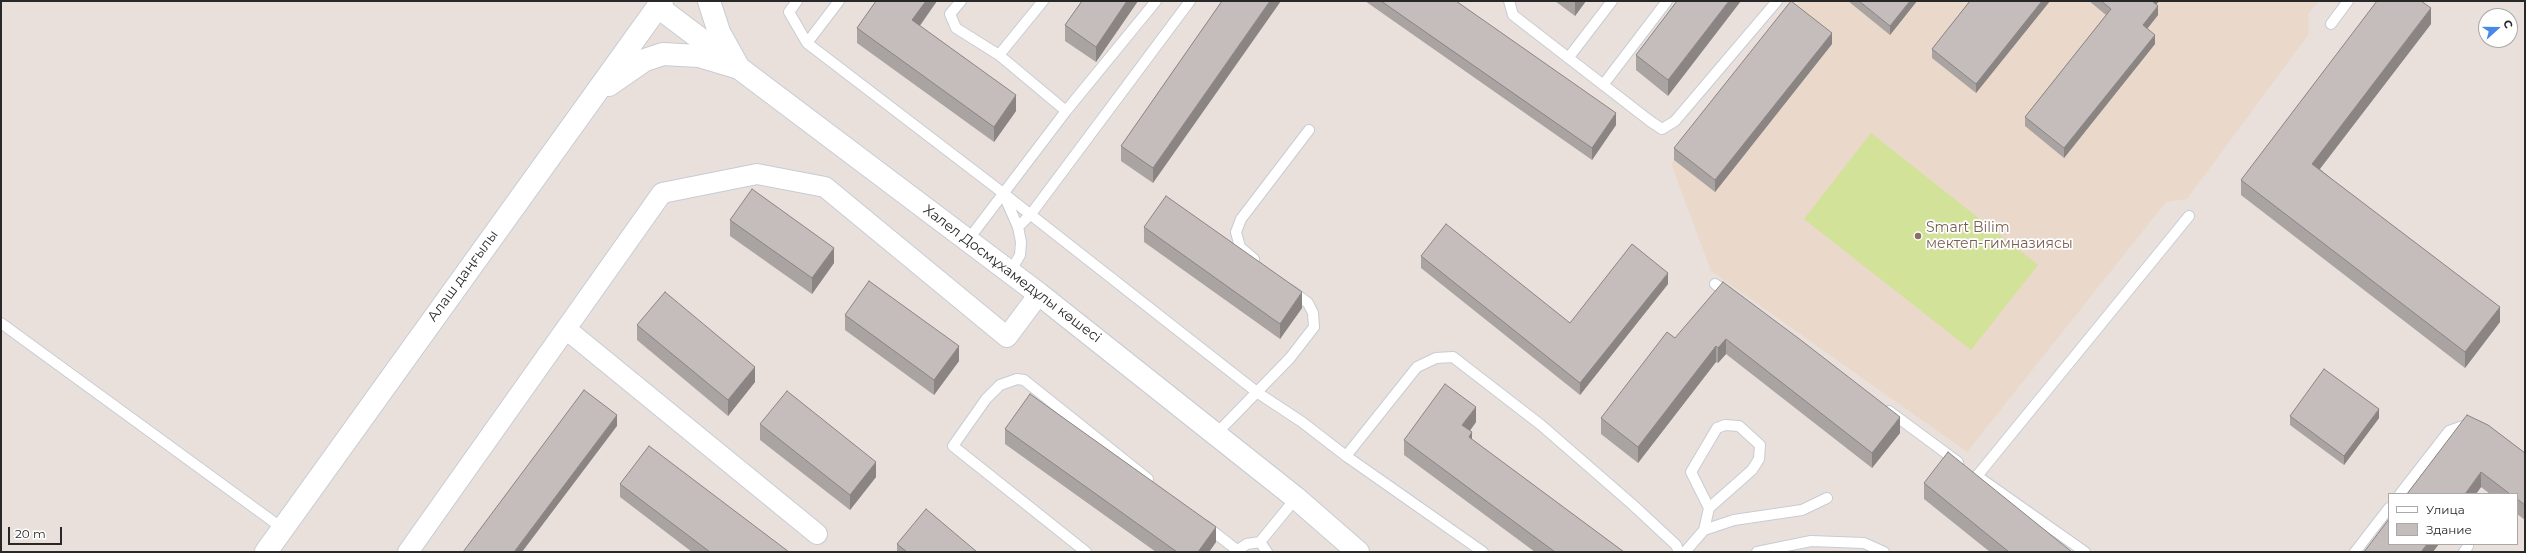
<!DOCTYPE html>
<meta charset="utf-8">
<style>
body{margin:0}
#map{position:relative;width:2526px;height:553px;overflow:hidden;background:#e9e0db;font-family:Montserrat,sans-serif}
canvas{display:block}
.frame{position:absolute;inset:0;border:2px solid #282828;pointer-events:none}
.legend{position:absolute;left:2388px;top:493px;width:130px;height:52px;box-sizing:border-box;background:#fff;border:1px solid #a9a9a9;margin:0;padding:5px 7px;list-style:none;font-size:12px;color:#282828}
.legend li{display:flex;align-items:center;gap:8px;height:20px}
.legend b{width:20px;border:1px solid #a9a9a9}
.north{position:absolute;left:2478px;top:8px;width:40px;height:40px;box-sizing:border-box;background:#fff;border:1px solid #a9a9a9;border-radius:50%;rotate:69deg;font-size:11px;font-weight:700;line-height:16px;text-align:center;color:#282828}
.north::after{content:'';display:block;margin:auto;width:14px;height:18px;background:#4888e9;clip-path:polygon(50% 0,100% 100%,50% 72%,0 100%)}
.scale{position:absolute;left:8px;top:527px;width:54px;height:18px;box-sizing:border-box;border:2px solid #282828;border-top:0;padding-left:5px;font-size:12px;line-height:14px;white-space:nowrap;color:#282828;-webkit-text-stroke:3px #fff;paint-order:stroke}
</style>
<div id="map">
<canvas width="2526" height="553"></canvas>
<div class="frame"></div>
<ul class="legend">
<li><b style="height:5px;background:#fff"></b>Улица</li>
<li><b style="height:11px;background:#c5bdbb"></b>Здание</li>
</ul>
<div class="north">С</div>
<div class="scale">20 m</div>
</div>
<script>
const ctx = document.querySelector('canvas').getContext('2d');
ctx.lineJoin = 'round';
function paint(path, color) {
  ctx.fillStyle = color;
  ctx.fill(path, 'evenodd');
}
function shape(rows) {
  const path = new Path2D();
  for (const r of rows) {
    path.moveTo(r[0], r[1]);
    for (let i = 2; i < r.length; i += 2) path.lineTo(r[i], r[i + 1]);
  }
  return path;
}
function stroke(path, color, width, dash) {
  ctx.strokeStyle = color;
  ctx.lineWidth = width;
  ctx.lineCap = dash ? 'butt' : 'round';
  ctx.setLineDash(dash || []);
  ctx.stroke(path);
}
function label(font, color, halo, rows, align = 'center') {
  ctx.font = font + ' Montserrat,sans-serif';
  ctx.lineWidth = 3.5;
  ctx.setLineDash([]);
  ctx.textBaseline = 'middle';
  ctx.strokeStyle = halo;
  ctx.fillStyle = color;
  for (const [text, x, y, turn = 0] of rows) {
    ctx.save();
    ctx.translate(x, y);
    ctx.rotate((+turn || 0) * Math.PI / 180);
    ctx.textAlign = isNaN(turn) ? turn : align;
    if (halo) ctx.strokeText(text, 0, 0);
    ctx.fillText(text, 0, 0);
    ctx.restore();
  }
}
paint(shape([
 [1800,1,2319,1,2308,14,2309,34,2187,199,2166,202,1967,452,1711,271,1671,164]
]), '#ead9cb');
paint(shape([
 [1871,133,2038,265,1971,350,1804,219]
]), '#d2e298');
const service = shape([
 [797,1,789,12,807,43],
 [839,1,807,43,1003,193,1258,393,1302,422,1346,456],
 [961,1,950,14,956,28,999,55,1066,111],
 [1509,1,1513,15,1650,121,1662,129,1675,121,1777,1],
 [2331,24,2348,1],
 [999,55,1043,1],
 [1569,57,1612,1],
 [1603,85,1667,1],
 [1003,193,1018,227,1021,242,1020,255,1010,272],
 [1018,227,1031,214,1190,1],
 [968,240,1066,111,1156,1],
 [1254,259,1240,247,1236,232,1241,219,1309,130],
 [1715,284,1729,294],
 [1,323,282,528],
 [1889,411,1958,462],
 [1216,434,1290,358,1314,327,1313,313,1308,303,1291,290],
 [2400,494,2449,431,2469,424],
 [1206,526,1237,550],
 [1704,530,1734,520,1802,510,1827,498],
 [1260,542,1267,552],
 [1086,552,953,446,986,399,1000,385,1017,379,1024,380,1148,479],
 [1235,552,1247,544,1260,542,1296,498],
 [1483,552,1346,456,1417,367,1436,358,1453,357,1541,425,1633,505,1676,545,1679,552],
 [1685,552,1704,530,1709,508,1752,470,1759,459,1760,445,1739,426,1725,425,1717,428,1691,472,1709,508],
 [1757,552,1811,541,1864,543,1884,552],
 [2085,552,1977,476,2189,216],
 [2355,552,2389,508],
 [2464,552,2468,546]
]);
const minor = shape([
 [566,329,817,534],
 [408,552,662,193,757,174,825,187,1007,337,1039,294]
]);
const tertiary = shape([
 [658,7,1039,294,1296,498,1358,552]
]);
const secondary = shape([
 [709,1,719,32,739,68],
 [609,85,645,60,663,54,699,56,739,68],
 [266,552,662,1]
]);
stroke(service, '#c6ccd5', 12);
stroke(minor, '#c6ccd5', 22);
stroke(tertiary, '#c6ccd5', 24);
stroke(secondary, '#c6ccd5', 24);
stroke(service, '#fff', 10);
stroke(minor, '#fff', 20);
stroke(tertiary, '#fff', 22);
stroke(secondary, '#fff', 22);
paint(shape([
 [876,1,937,1,920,26,1016,111,994,142,857,43,857,28],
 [1082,1,1138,1,1096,62,1065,41,1065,25],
 [1222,1,1153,183,1121,161,1121,146],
 [1365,1,1456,1,1616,125,1592,160],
 [1555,1,1586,1,1575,16],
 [1677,1,1668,96,1636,70,1636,55],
 [1848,1,1917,1,1890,35],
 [1970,1,2050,1,1976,93,1932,58,1932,49],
 [2089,1,2159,1,2156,4,2158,15,2147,29,2155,44,2064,158,2025,126,2025,117,2106,15],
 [2431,24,2320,169,2500,322,2465,368,2241,195,2241,180],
 [1832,44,1715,192,1674,160,1674,148],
 [730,220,834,263,812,294,730,236],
 [1144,227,1302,308,1280,339,1144,242],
 [1421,256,1570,323,1668,284,1580,395,1421,268],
 [845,315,959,361,934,395,845,330],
 [637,325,755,382,728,416,637,340],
 [1675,338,1802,341,1900,433,1872,468,1726,354,1718,363,1716,362,1638,463,1601,434,1601,418],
 [2290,416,2379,418,2344,465,2290,425],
 [1476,422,1470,431,1472,440,1624,552,1535,552,1404,455,1404,440],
 [760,424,876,477,850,510,760,440],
 [2488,425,2525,453,2525,520,2517,514,2517,494,2490,494,2481,487,2476,494],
 [1005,429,1216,542,1209,552,1156,552,1005,444],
 [1924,483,2072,552,1990,552,1924,499],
 [620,484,789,552,692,552,620,497],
 [897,544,977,552,897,552]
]), '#a9a3a1');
paint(shape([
 [926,1,937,1,912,36,912,20],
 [1127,1,1138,1,1096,62,1096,47],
 [1270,1,1281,1,1153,183,1153,168],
 [1575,1,1586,1,1575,16],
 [1729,1,1741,1,1668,96,1668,80],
 [1910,1,1917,1,1890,35,1890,26],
 [2042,1,2050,1,1976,93,1976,84],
 [2152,1,2159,1,2152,10],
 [2158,6,2158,15,2143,34,2143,25],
 [2431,8,2431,24,2312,179,2312,164],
 [1832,33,1832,44,1715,192,1715,180],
 [2155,35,2155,44,2064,158,2064,148],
 [1016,95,1016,111,994,142,994,127],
 [1616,113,1616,125,1592,160,1592,148],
 [834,248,834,263,812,294,812,278],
 [1668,273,1668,284,1580,395,1580,383],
 [1302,292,1302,308,1280,339,1280,324],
 [2500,307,2500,322,2465,368,2465,352],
 [1726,339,1726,354,1718,363,1718,348],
 [959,346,959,361,934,395,934,380],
 [1716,346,1716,362,1638,463,1638,447],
 [755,367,755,382,728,416,728,400],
 [1476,407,1476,422,1462,441,1462,425],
 [2379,409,2379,418,2344,465,2344,456],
 [617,415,617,426,522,552,514,552],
 [1900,417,1900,433,1872,468,1872,453],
 [1472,432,1472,448,1469,437],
 [876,462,876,477,850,510,850,495],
 [2481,472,2481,487,2476,494,2465,494],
 [1216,527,1216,542,1209,552,1198,552],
 [2427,544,2439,544,2433,552,2421,552]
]), '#8a8483');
const building = shape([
 [876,1,926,1,912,20,1016,95,994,127,857,28,876,1],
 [1082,1,1127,1,1096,47,1065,25,1082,1],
 [1222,1,1270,1,1153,168,1121,146,1222,1],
 [1381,1,1456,1,1616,113,1592,148,1381,1],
 [1677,1,1729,1,1668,80,1636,55,1677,1],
 [1791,1,1832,33,1715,180,1674,148,1791,1],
 [1859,1,1910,1,1890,26,1859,1],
 [1970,1,2042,1,1976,84,1932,49,1970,1],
 [2101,1,2152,1,2158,6,2143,25,2155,35,2064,148,2025,117,2111,9,2101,1],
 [2377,1,2421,1,2431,8,2312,164,2500,307,2465,352,2241,180,2377,1],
 [752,189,834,248,812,278,730,220,752,189],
 [1166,196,1302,292,1280,324,1144,227,1166,196],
 [1446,224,1570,323,1632,244,1668,273,1580,383,1421,256,1446,224],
 [869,281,959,346,934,380,845,315,869,281],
 [1723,282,1802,341,1900,417,1872,453,1726,339,1718,348,1716,346,1638,447,1601,418,1667,332,1675,338,1723,282],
 [665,292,755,367,728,400,637,325,665,292],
 [2324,369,2379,409,2344,456,2290,416,2324,369],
 [1445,384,1476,407,1462,425,1472,432,1469,437,1624,552,1555,552,1404,440,1445,384],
 [584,390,617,415,514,552,463,552,584,390],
 [787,391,876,462,850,495,760,424,787,391],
 [1030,394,1216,527,1198,552,1177,552,1005,429,1030,394],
 [2467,415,2488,425,2525,453,2525,505,2517,499,2517,494,2510,494,2481,472,2465,494,2407,494,2467,415],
 [649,446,789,552,710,552,620,484,649,446],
 [1948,452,2072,552,2009,552,1924,483,1948,452],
 [926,509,977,552,907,552,897,544,926,509],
 [2389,519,2389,544,2427,544,2421,552,2364,552,2389,519]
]);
paint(building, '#c5bdbb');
stroke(building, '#8a8483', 1);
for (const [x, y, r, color] of [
 [1918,236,4,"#8d6e63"]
]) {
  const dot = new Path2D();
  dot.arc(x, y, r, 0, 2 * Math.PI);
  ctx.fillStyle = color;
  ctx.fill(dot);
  stroke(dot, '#fff', 1.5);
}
label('14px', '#785e54', '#fff', [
 ["Smart Bilim",1926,228],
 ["мектеп-гимназиясы",1926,244]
], 'left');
label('14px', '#282828', '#fff', [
 ["Халел Досмұхамедұлы көшесі",1012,274,37],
 ["Алаш даңғылы",463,276,-54]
]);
</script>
